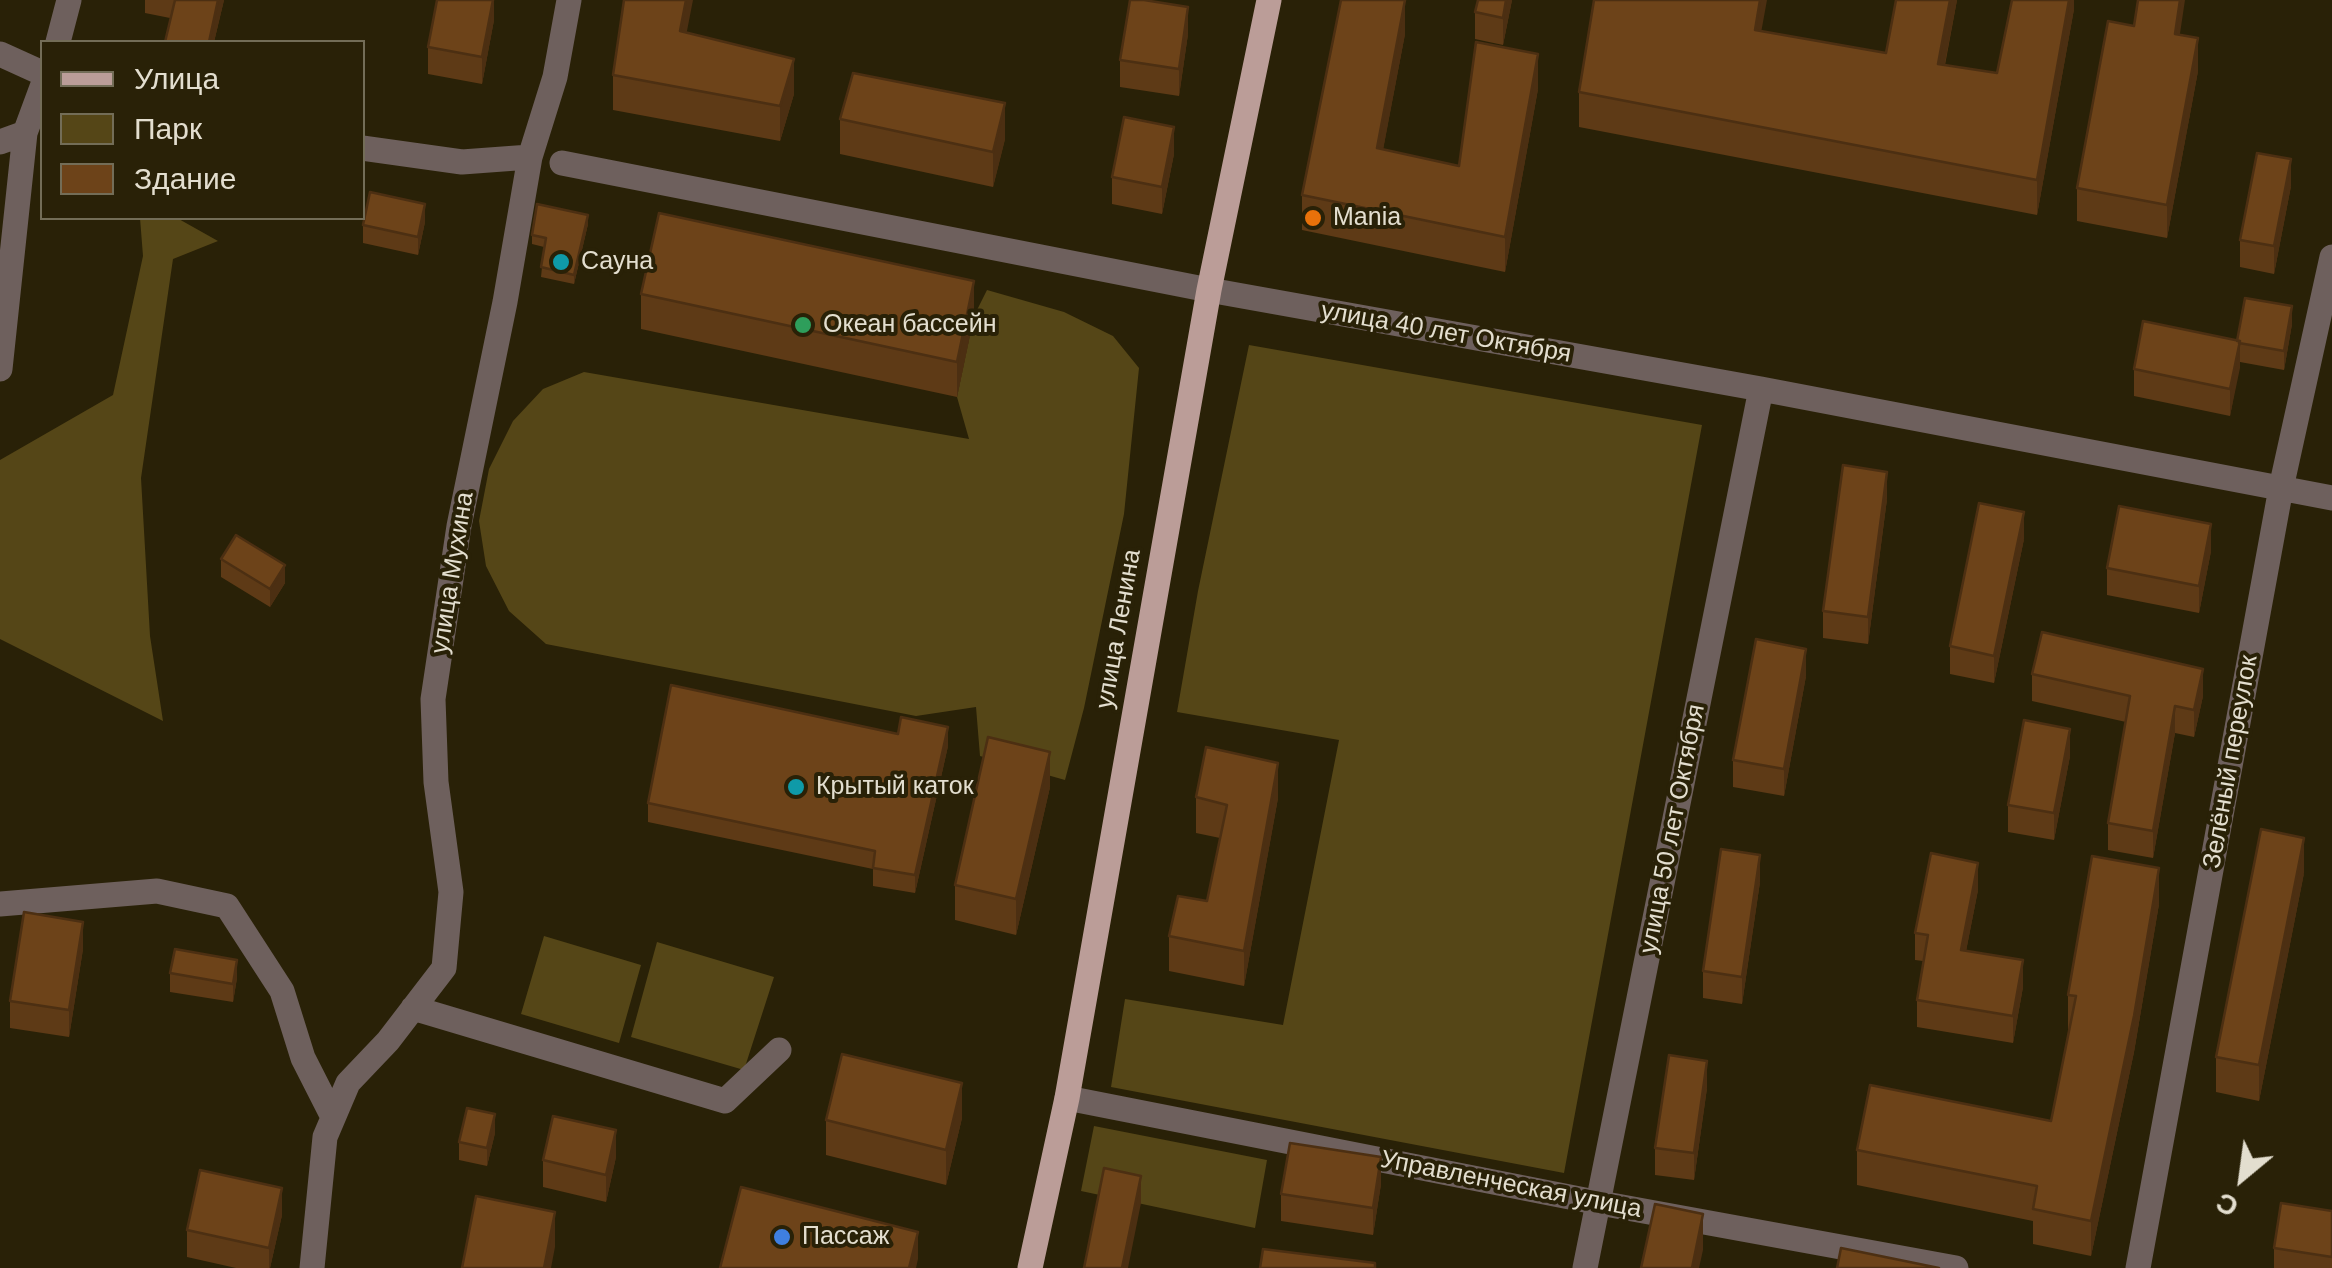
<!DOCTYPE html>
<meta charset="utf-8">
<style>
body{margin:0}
#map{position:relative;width:2332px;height:1268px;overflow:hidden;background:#292107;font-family:Helvetica,sans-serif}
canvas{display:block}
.legend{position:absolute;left:40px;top:40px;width:325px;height:180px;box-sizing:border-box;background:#292107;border:2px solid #736d57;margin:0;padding:12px 18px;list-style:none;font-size:30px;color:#e3decf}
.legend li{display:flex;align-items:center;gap:20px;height:50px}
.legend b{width:50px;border:2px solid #736d57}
.north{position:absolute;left:2192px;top:1128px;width:100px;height:100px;-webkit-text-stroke:8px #292107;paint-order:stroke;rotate:209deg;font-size:28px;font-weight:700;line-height:40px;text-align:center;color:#e3decf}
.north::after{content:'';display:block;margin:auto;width:35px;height:45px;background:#e3decf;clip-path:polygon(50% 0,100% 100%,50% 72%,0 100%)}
</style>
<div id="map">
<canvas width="2332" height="1268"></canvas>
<ul class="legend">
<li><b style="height:12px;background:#bb9d98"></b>Улица</li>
<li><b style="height:28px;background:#554617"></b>Парк</li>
<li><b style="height:28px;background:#6d4319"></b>Здание</li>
</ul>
<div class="north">С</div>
</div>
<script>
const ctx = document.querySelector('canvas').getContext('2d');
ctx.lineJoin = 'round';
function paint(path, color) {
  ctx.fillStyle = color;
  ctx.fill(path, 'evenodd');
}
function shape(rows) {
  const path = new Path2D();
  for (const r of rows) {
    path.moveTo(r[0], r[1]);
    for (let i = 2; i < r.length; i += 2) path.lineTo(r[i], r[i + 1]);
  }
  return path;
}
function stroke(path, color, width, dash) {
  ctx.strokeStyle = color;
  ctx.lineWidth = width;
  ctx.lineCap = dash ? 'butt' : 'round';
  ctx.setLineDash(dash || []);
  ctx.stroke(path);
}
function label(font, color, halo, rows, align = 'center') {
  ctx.font = font + ' Helvetica,sans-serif';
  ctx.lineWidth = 8;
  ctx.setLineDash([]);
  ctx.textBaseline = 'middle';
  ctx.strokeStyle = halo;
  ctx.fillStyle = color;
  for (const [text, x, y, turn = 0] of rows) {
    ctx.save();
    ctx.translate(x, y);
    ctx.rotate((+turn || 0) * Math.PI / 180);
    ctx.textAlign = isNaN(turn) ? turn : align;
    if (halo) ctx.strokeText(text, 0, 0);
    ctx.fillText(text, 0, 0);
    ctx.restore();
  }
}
paint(shape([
 [140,218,177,218,218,241,173,259,141,478,150,636,163,721,0,639,0,460,113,395,143,256],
 [987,290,1064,312,1113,336,1139,368,1124,514,1084,708,1065,780,980,756,976,707,916,716,546,644,509,611,486,566,479,521,489,469,513,421,543,389,584,372,969,439,957,397,974,316],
 [1249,345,1702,425,1564,1173,1111,1087,1125,999,1283,1025,1339,740,1177,712,1198,591],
 [544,936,641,965,619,1043,521,1014],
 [657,942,774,977,744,1070,631,1037],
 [1094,1126,1267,1160,1255,1228,1081,1191]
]), '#554617');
stroke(shape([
 [58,42,69,0],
 [0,54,42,73],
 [0,142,25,133,42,87],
 [362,148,462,162,530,157],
 [562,163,1209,290,1761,389,2332,498],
 [0,369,25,133],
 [0,904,157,891,227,906,282,991,303,1058,333,1117],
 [413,1008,725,1101,779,1050],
 [1067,1098,1600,1203,1956,1268],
 [312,1268,325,1137,348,1083,388,1041,444,968,451,892,436,782,433,699,459,526,505,302,530,157,555,77,569,0],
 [1585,1268,1761,389],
 [2138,1268,2281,488,2332,257]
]), '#6e605d', 25);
stroke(shape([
 [1030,1268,1067,1098,1209,290,1269,0]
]), '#bb9d98', 25);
paint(shape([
 [145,0,224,0,214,42,165,42,170,18,145,13],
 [494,0,494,20,482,84,428,74,428,47],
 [1405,0,1405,34,1383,149,1459,166,1538,89,1505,272,1302,230,1302,195],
 [1512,0,1503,45,1475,39,1475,12],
 [1896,0,1957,0,1945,65,1997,73,2074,0,2074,9,2037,215,1579,127,1579,92,1761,31,1886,53],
 [2134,26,2180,35,2198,71,2167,238,2077,221,2077,188],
 [687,33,794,94,780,141,613,110,613,75],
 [1188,34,1179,96,1120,87,1120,60],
 [840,119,1005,139,993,187,840,154],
 [1174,154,1162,214,1112,204,1112,177],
 [2291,186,2274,274,2240,267,2240,240],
 [425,222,418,255,363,243,363,225],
 [588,224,574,284,541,277,544,247,532,244,532,235],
 [641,294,974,316,957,397,641,329],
 [2292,324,2284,370,2240,362,2230,416,2134,396,2134,369],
 [1887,499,1868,644,1823,638,1823,611],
 [2024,539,1994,683,1950,674,1950,646],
 [2211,551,2199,613,2107,595,2107,568],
 [221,559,285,583,270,607,221,577],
 [2032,674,2203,696,2194,737,2175,733,2153,858,2108,850,2108,823,2126,722,2032,701],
 [1806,676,1784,796,1733,787,1733,760],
 [948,746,915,893,873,886,873,869,648,822,648,803],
 [2070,756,2054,840,2008,832,2008,805],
 [1050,787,1016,935,955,920,955,885],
 [1196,797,1278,798,1244,986,1169,971,1169,936,1207,901,1220,838,1196,833],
 [2304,873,2259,1101,2216,1092,2216,1057],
 [1760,882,1742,1004,1703,998,1703,971],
 [1978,890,1966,951,2023,987,2013,1043,1917,1027,1917,1000,1923,961,1915,960,1915,933],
 [2159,904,2134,1052,2091,1256,2033,1244,2033,1221,1857,1185,1857,1150,2051,1121,2069,1030,2068,1030,2068,995],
 [83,949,69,1037,10,1028,10,1001],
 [170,973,237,978,233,1002,170,992],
 [1707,1088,1694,1180,1655,1175,1655,1148],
 [962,1118,946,1185,826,1155,826,1120],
 [495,1133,487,1166,459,1160,459,1142],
 [616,1157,606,1202,543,1187,543,1160],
 [1381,1184,1373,1235,1281,1221,1281,1194],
 [2332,1211,2332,1268,2274,1268,2274,1248],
 [282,1215,270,1268,236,1268,187,1257,187,1230]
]), '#5e3a16');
paint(shape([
 [218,0,224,0,214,42,209,42],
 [493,0,494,0,494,20,482,84,482,57],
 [686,0,693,0,680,67,680,31],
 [1405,0,1405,34,1377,182,1377,148],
 [1506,0,1512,0,1503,45,1503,18],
 [1760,0,1767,0,1755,66,1755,30],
 [1950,0,1957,0,1938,99,1938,64],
 [2069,0,2074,0,2074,9,2037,215,2037,180],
 [2180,0,2185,0,2175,67,2175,34],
 [1188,7,1188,34,1179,96,1179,69],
 [2198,38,2198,71,2167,238,2167,205],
 [1538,54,1538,89,1505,272,1505,237],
 [794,59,794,94,780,141,780,106],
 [1005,103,1005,139,993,187,993,152],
 [1174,127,1174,154,1162,214,1162,187],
 [2291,159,2291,186,2274,274,2274,246],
 [425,204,425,222,418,255,418,237],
 [588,215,588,224,574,284,574,275],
 [974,281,974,316,957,397,957,362],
 [2292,306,2292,324,2284,370,2284,351],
 [2240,341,2240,368,2230,416,2230,389],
 [1887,472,1887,499,1868,644,1868,617],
 [2024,512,2024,539,1994,683,1994,656],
 [2211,524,2211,551,2199,613,2199,586],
 [285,565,285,583,270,607,270,589],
 [1806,649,1806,676,1784,796,1784,769],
 [2203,669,2203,696,2194,737,2194,710],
 [2175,706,2175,733,2153,858,2153,831],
 [948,727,948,746,915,893,915,875],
 [2070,729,2070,756,2054,840,2054,813],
 [1050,752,1050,787,1016,935,1016,899],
 [1278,763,1278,798,1244,986,1244,951],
 [2304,838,2304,873,2259,1101,2259,1065],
 [1760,855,1760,882,1742,1004,1742,977],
 [1978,863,1978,890,1961,977,1961,950],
 [2159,868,2159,904,2134,1052,2091,1256,2091,1221],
 [83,922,83,949,69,1037,69,1010],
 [237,960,237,978,233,1002,233,984],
 [2023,960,2023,987,2013,1043,2013,1016],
 [1707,1061,1707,1088,1694,1180,1694,1153],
 [962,1083,962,1118,946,1185,946,1150],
 [495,1114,495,1133,487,1166,487,1148],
 [616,1130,616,1157,606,1202,606,1175],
 [1381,1157,1381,1184,1373,1235,1373,1208],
 [1141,1176,1141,1203,1128,1268,1122,1268],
 [282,1188,282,1215,270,1268,269,1268,269,1248],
 [555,1212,555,1247,551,1268,544,1268],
 [1703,1214,1703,1250,1699,1268,1692,1268],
 [918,1232,918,1259,916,1268,909,1268]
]), '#4c2f12');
const building = shape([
 [175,0,218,0,209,42,165,42,175,0],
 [437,0,493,0,482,57,428,47,437,0],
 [624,0,686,0,680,31,794,59,780,106,613,75,624,0],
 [1130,0,1144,0,1188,7,1179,69,1120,60,1130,0],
 [1341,0,1405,0,1377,148,1459,166,1476,42,1538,54,1505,237,1302,195,1341,0],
 [1478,0,1506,0,1503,18,1475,12,1478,0],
 [1594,0,1760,0,1755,30,1886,53,1896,0,1950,0,1938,64,1997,73,2012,0,2069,0,2037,180,1579,92,1594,0],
 [2138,0,2180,0,2175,34,2198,38,2167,205,2077,188,2108,21,2134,26,2138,0],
 [853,73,1005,103,993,152,840,119,853,73],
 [1124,117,1174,127,1162,187,1112,177,1124,117],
 [2257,153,2291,159,2274,246,2240,240,2257,153],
 [370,192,425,204,418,237,363,225,370,192],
 [537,204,588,215,574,275,541,267,546,238,532,235,537,204],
 [659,213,974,281,957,362,641,294,659,213],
 [2245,298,2292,306,2284,351,2239,343,2240,341,2237,341,2245,298],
 [2143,321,2240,341,2230,389,2134,369,2143,321],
 [1843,465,1887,472,1868,617,1823,611,1843,465],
 [1979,503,2024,512,1994,656,1950,646,1979,503],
 [2119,506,2211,524,2199,586,2107,568,2119,506],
 [236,535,285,565,270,589,221,559,236,535],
 [2042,632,2203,669,2194,710,2175,706,2153,831,2108,823,2130,696,2032,674,2042,632],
 [1756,639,1806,649,1784,769,1733,760,1756,639],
 [671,685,898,734,901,717,948,727,915,875,873,868,875,851,648,803,671,685],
 [2024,720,2070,729,2054,813,2008,805,2024,720],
 [988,737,1050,752,1016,899,955,885,988,737],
 [1206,747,1278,763,1244,951,1169,936,1178,896,1207,901,1227,805,1196,797,1206,747],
 [2261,829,2304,838,2259,1065,2216,1057,2261,829],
 [1721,849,1760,855,1742,977,1703,971,1721,849],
 [1931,853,1978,863,1961,950,2023,960,2013,1016,1917,1000,1928,935,1915,933,1931,853],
 [2092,856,2159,868,2134,1016,2091,1221,2033,1209,2037,1186,1857,1150,1870,1085,2051,1121,2076,996,2068,995,2092,856],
 [24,912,83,922,69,1010,10,1001,24,912],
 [175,949,237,960,233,984,170,973,175,949],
 [842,1054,962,1083,946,1150,826,1120,842,1054],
 [1669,1055,1707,1061,1694,1153,1655,1148,1669,1055],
 [467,1108,495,1114,487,1148,459,1142,467,1108],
 [553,1116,616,1130,606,1175,543,1160,553,1116],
 [1290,1143,1381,1157,1373,1208,1281,1194,1290,1143],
 [1104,1168,1141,1176,1122,1268,1084,1268,1104,1168],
 [200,1170,282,1188,269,1248,187,1230,200,1170],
 [741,1187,918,1232,909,1268,720,1268,741,1187],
 [476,1196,555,1212,544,1268,462,1268,476,1196],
 [2281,1203,2332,1211,2332,1257,2274,1248,2281,1203],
 [1655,1204,1703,1214,1692,1268,1641,1268,1655,1204],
 [1841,1248,1939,1268,1837,1268,1841,1248],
 [1263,1249,1375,1263,1375,1268,1260,1268,1263,1249]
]);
paint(building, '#6d4319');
stroke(building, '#4c2f12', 2.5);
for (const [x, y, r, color] of [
 [1313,218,10,"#e8710a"],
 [561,262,10,"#0f9aa8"],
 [803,325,10,"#2e9e5b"],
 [796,787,10,"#0f9aa8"],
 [782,1237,10,"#3f7fe0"]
]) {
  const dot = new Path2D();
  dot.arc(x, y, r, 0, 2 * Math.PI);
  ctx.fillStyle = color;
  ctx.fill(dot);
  stroke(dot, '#292107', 4);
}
label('25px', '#e3decf', '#292107', [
 ["Mania",1333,218],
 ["Сауна",581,262],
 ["Океан бассейн",823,325],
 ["Крытый каток",816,787],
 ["Пассаж",802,1237]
], 'left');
label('25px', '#e3decf', '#292107', [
 ["улица 40 лет Октября",1446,333,10],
 ["улица Мухина",453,573,-81],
 ["улица Ленина",1119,629,-80],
 ["Зелёный переулок",2231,762,-80],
 ["улица 50 лет Октября",1673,829,-79],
 ["Управленческая улица",1511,1185,11]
]);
</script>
